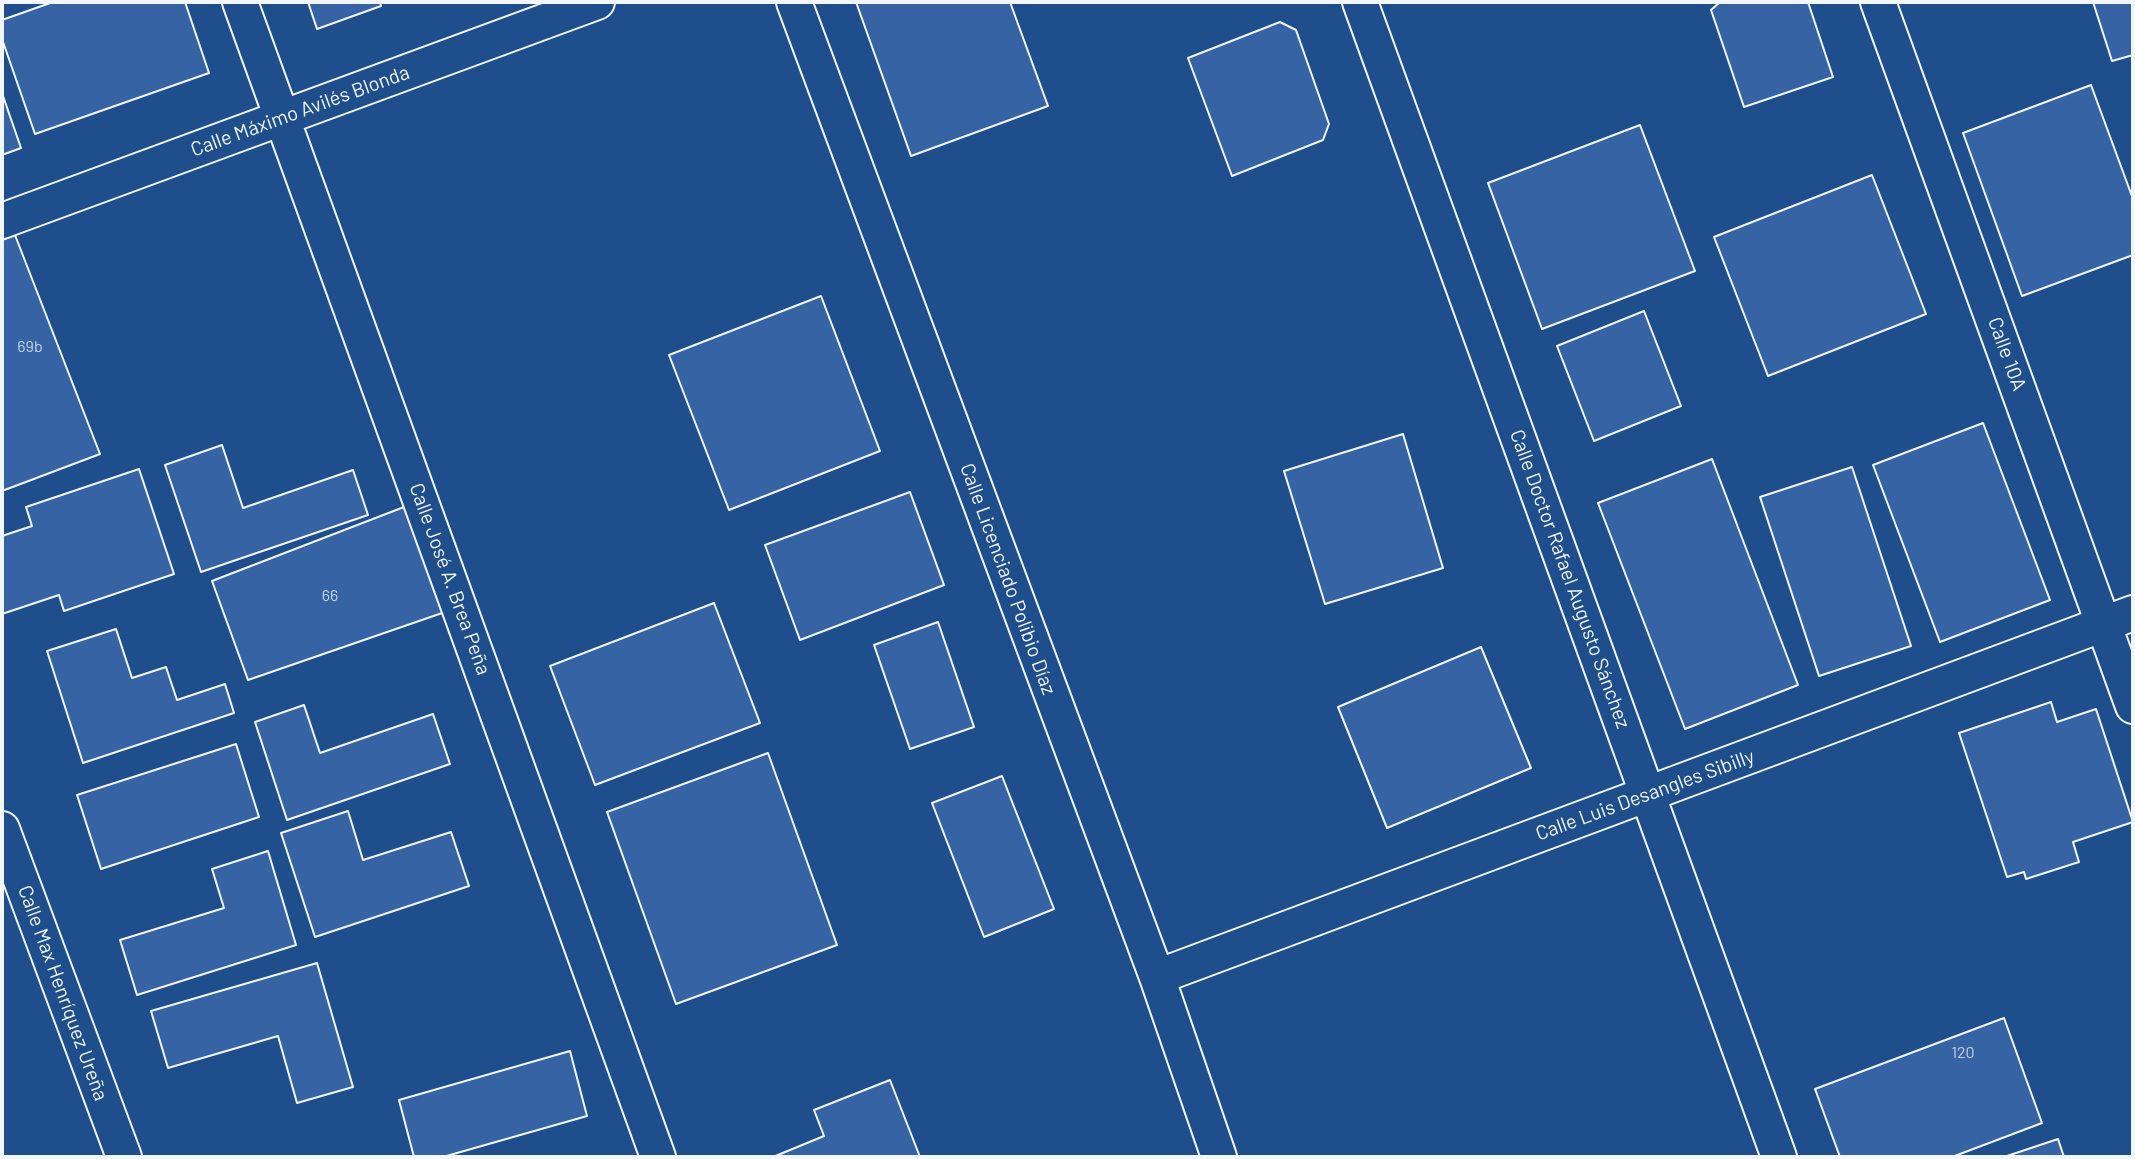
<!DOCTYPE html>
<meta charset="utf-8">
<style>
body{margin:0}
#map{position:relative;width:2135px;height:1159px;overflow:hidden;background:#1f4e8c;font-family:Barlow,sans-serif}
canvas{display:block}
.frame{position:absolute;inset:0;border:4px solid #f2f6ff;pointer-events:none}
</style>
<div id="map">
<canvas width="2135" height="1159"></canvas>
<div class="frame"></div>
</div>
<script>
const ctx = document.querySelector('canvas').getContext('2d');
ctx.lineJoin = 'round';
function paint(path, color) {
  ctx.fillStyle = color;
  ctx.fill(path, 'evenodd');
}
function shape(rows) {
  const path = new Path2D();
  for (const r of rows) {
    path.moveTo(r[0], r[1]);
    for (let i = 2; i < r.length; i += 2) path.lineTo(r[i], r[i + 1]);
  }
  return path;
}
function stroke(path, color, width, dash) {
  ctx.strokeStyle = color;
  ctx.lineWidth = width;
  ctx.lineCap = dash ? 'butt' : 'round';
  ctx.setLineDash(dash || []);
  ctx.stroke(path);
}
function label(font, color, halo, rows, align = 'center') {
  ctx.font = font + ' Barlow,sans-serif';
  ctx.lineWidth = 6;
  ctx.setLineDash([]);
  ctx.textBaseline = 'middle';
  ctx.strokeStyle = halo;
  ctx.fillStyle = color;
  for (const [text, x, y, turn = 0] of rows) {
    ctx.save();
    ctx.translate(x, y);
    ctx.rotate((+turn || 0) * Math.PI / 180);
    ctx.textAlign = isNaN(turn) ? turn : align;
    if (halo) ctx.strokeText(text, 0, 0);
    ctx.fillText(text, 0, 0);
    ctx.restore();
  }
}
const building = shape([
 [53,2,185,2,209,73,35,134,2,39,2,20,53,2],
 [308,2,380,2,381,6,317,29,308,2],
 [856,2,1010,2,1048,106,911,156,856,2],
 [1720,2,1808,2,1833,77,1744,107,1711,10,1720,2],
 [2093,2,2133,2,2133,55,2112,61,2093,2],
 [1280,22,1296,30,1329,124,1323,140,1232,176,1188,58,1280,22],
 [2091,85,2133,199,2133,255,2022,296,1963,133,2091,85],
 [2,93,21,148,2,155,2,93],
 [1640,125,1695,271,1542,329,1488,183,1640,125],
 [1872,175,1926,314,1768,376,1714,237,1872,175],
 [15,235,100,454,2,491,2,240,15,235],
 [821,296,880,451,729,510,669,355,821,296],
 [1644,311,1681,406,1594,441,1557,346,1644,311],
 [1983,423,2050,600,1940,642,1873,465,1983,423],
 [1403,434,1443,568,1325,604,1284,471,1403,434],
 [222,445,243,508,353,470,368,515,201,572,165,465,222,445],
 [1712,459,1798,685,1685,729,1598,503,1712,459],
 [1852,467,1911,646,1819,676,1760,497,1852,467],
 [139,469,174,574,64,611,59,595,2,614,2,536,32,526,26,507,139,469],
 [910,492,944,585,800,640,765,545,910,492],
 [404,507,448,611,248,680,212,581,404,507],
 [714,603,760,723,595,785,550,666,714,603],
 [938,622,974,727,910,749,874,645,938,622],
 [116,629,132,678,166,667,177,700,225,684,234,713,83,763,47,651,116,629],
 [1481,647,1531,768,1387,828,1338,707,1481,647],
 [2051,702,2057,722,2096,709,2133,822,2073,842,2079,862,2026,879,2024,872,2007,877,1959,733,2051,702],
 [304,705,320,753,433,714,450,764,287,820,255,722,304,705],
 [236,744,259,817,101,869,77,795,236,744],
 [768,753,837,945,676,1004,607,812,768,753],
 [1002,776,1054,909,984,937,932,803,1002,776],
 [348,811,363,860,451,832,469,886,315,937,281,833,348,811],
 [268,851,296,945,137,995,120,940,224,908,212,869,268,851],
 [317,963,353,1087,297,1103,278,1036,168,1068,151,1011,317,963],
 [2004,1018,2042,1123,1952,1157,1840,1157,1815,1089,2004,1018],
 [570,1051,587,1116,443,1157,414,1157,399,1100,570,1051],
 [890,1080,920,1157,773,1157,824,1136,814,1110,890,1080],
 [2058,1139,2064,1157,2004,1157,2058,1139]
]);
paint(building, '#3563a3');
stroke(building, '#f2f6ff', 2);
const street = shape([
 [240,2,658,1157],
 [794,2,1157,977,1219,1157],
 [1360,2,1779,1157],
 [1878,2,2133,706],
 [2,221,597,2],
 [2,829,124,1157],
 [1157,977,2133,613]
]);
stroke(street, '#f2f6ff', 38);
stroke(street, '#1f4e8c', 34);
label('16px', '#c3d1e8', null, [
 ["69b",30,347],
 ["66",330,596],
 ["120",1963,1053]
]);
label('20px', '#f2f6ff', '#1f4e8c', [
 ["Calle Máximo Avilés Blonda",300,111,-20],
 ["Calle 10A",2007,354,70],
 ["Calle José A. Brea Peña",450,579,70],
 ["Calle Licenciado Polibio Díaz",1008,579,70],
 ["Calle Doctor Rafael Augusto Sánchez",1570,579,70],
 ["Calle Luis Desangles Sibilly",1645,795,-20],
 ["Calle Max Henríquez Ureña",63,993,70]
]);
</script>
